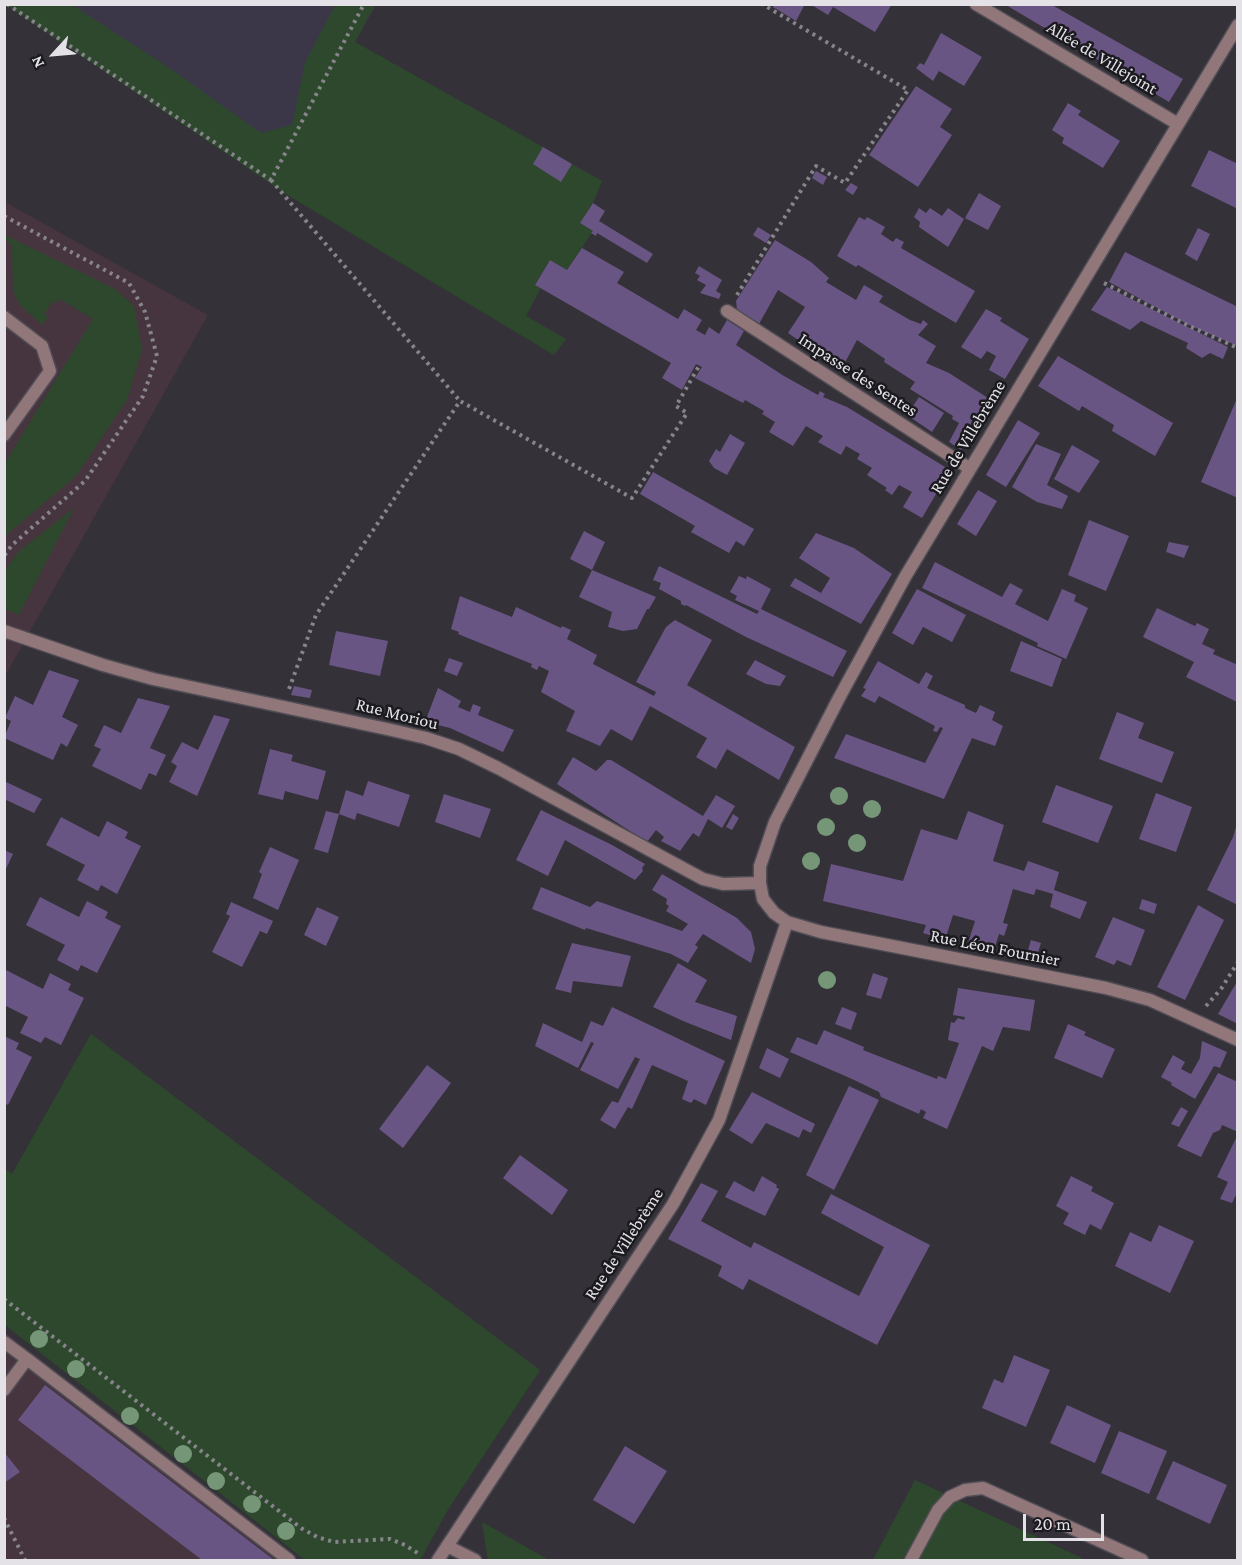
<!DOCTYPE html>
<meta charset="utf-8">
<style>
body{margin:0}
#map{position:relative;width:1242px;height:1565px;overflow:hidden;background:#343139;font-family:"Crimson Pro",serif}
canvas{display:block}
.frame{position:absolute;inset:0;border:6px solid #e4e2e7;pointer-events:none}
.north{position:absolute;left:24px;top:24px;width:60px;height:60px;-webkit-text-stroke:4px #1b1a1e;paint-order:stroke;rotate:244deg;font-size:16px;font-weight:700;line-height:24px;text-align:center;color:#e4e2e7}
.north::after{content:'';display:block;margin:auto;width:21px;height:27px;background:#e4e2e7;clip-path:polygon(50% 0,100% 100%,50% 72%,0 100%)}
.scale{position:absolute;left:1023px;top:1514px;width:81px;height:27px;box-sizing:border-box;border:3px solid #e4e2e7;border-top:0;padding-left:8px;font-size:18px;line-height:21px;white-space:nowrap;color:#e4e2e7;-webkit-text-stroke:4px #1b1a1e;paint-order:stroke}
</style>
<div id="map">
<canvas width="1242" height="1565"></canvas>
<div class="frame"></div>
<div class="north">N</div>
<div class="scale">20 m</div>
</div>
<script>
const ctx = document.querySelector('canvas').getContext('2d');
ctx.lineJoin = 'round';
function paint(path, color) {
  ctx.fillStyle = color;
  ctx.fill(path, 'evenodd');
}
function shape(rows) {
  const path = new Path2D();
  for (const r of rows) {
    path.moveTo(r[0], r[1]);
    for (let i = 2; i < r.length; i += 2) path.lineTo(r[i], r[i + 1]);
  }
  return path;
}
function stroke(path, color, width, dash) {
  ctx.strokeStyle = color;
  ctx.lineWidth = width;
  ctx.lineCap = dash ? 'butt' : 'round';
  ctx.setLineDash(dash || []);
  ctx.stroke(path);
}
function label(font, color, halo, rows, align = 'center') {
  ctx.font = font + ' "Crimson Pro",serif';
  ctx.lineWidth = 5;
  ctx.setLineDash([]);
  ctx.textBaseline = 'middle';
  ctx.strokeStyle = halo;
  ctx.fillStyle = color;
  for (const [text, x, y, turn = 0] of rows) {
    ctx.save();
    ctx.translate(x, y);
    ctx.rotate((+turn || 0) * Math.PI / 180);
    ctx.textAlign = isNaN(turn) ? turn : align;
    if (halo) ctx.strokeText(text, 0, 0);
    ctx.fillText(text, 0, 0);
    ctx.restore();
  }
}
paint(shape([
 [5,202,208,315,5,676],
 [5,1332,285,1560,5,1560]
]), '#46343e');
paint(shape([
 [15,5,376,5,279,175]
]), '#3c3748');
paint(shape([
 [6,5,72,5,168,67,261,133,292,125,305,63,335,5,375,5,355,42,543,147,561,181,572,164,602,181,593,203,580,223,593,231,567,270,550,260,535,284,541,288,526,316,566,339,554,355,286,194],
 [5,235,115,289,134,306,142,349,127,400,76,476,5,536,5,463,93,319,60,299,57,304,53,301,44,314,48,317,42,325,20,305,13,291,12,246,5,238],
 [74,508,19,615,5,609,5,570,19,551],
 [91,1034,540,1370,449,1508,420,1560,305,1560,5,1325,5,1169,12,1174],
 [915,1480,1086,1560,873,1560],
 [482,1522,549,1560,488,1560]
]), '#2e482d');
paint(shape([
 [774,4,805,4,796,21,773,7],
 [810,4,892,4,875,32,833,7,828,15],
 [1006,5,1052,5,1183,79,1169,102],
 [941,33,982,57,964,86,939,71,933,81,916,68,920,63,924,65],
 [916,86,952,109,940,127,952,135,918,187,869,155],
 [1068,103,1081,111,1078,115,1120,141,1103,168,1062,143,1064,138,1052,130],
 [543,147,572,164,561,182,533,164],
 [1209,150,1238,164,1238,209,1191,186],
 [816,171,827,177,823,185,812,178],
 [851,183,858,187,853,195,845,190],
 [979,193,1001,206,988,230,965,218],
 [593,203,605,211,599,221,653,254,647,263,597,233,596,236,591,233,593,231,580,223],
 [919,208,926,213,930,208,942,216,948,208,964,219,948,247,919,227,920,222,914,217],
 [859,217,865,220,867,217,885,227,881,234,893,242,896,238,904,242,901,248,975,291,956,323,858,265,856,267,837,256],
 [758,227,771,235,766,243,753,235],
 [1198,228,1210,234,1197,261,1185,254],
 [775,240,811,262,829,278,826,282,856,300,864,285,883,296,879,302,910,320,921,324,923,320,928,324,918,335,936,346,926,363,949,373,988,398,971,427,973,429,961,450,949,442,959,423,952,419,953,416,910,389,915,382,884,362,885,359,857,340,841,370,788,333,805,307,778,290,759,324,737,310,736,301],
 [582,248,624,272,617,283,678,319,684,309,702,320,696,330,705,335,709,327,719,334,727,320,744,331,736,345,784,376,818,395,820,391,825,394,823,397,847,407,950,470,922,518,903,507,912,492,899,485,892,495,885,490,887,488,867,475,872,468,857,459,860,454,846,446,841,455,818,442,823,436,806,426,793,446,769,432,775,422,762,414,764,411,745,400,743,403,695,378,702,367,696,364,682,390,662,378,671,363,535,285,550,260,567,270],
 [1125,252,1238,307,1238,346,1189,325,1109,282],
 [699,266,722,280,716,291,721,294,719,299,700,293,706,285,697,280,700,276,695,273],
 [1107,287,1228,347,1223,359,1210,353,1202,358,1186,348,1188,343,1141,321,1130,330,1091,310],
 [986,309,1002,318,1000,321,1029,339,1005,379,989,370,996,356,987,351,981,359,961,347],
 [1058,356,1173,423,1155,456,1112,431,1114,425,1082,406,1079,411,1038,386],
 [1238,396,1238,498,1201,482],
 [919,397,944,413,932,432,907,415],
 [1018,420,1040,433,1006,487,986,475],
 [730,434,745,443,727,475,714,468,709,461,716,449,720,452],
 [1036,444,1061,454,1047,485,1068,496,1062,509,1037,502,1012,487],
 [1072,445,1100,461,1079,493,1054,479],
 [653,472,754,529,744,546,736,541,729,553,691,532,695,526,640,494],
 [978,490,997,501,976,536,957,524],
 [1089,520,1129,536,1106,591,1068,575],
 [584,531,605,542,592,570,570,559],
 [816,533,854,548,892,574,861,624,790,586,795,578,821,593,830,578,799,558],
 [1169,542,1189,546,1184,558,1166,552],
 [935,562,1002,597,1010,583,1023,590,1015,604,1048,621,1062,589,1076,595,1074,601,1088,608,1066,659,1037,646,1038,643,922,588],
 [659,566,757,614,759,611,735,600,737,596,730,592,739,576,746,579,747,576,771,589,761,609,847,651,833,677,746,637,686,605,685,606,681,604,681,601,659,589,661,583,653,580],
 [592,570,656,597,649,609,647,609,637,629,623,631,608,627,612,612,579,597],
 [917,589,966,615,952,642,923,627,913,645,892,633],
 [460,596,512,617,516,607,561,628,562,626,571,630,567,639,597,655,593,664,654,696,656,692,636,682,666,627,675,620,712,640,687,685,795,747,779,780,727,749,716,769,696,757,707,738,650,706,632,741,611,729,600,746,566,731,575,711,541,692,549,671,539,666,537,670,531,667,532,664,458,634,459,632,451,629],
 [1157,608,1195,626,1197,623,1209,629,1202,644,1215,650,1213,654,1238,665,1237,702,1186,677,1194,662,1143,637],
 [336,631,388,641,380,676,329,665],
 [1021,641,1062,659,1052,687,1010,671],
 [449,658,463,663,457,676,444,671],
 [755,660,786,676,780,686,766,684,746,674],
 [878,661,919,684,926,672,933,676,927,688,965,705,965,708,976,713,980,705,995,712,992,720,1003,726,995,746,972,738,944,799,834,758,846,734,925,763,943,728,940,727,937,732,933,731,935,726,879,696,875,703,861,696,866,689,863,688],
 [49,670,79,680,62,717,78,725,67,747,61,743,53,760,4,738,11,721,5,718,15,696,33,705],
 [294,686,312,690,310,698,291,695],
 [438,688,461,701,458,707,470,712,473,704,481,707,478,715,514,730,503,752,450,728,425,722],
 [138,698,170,706,150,748,166,755,156,776,149,773,141,790,92,766,101,749,94,746,104,725,121,733],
 [1117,712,1144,723,1138,738,1174,752,1162,783,1099,759],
 [214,715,230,719,197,796,169,782,177,766,171,762,182,742,198,750],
 [270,749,293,755,291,761,326,771,318,800,285,791,283,800,258,794],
 [573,757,596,771,607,760,611,760,703,816,716,795,735,806,722,828,708,819,699,837,693,833,680,851,661,841,664,837,656,830,647,842,557,784],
 [4,781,42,799,34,813,4,799],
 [368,781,410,795,399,827,357,813,355,820,339,814,346,790,363,796],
 [1056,785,1113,806,1098,843,1042,822],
 [1156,793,1192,807,1176,852,1139,839],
 [444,794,491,809,480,838,435,822],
 [541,810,612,845,645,864,642,868,643,871,635,880,565,840,548,876,516,860],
 [326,811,339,814,328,853,314,849],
 [968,811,1004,825,993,861,1024,871,1028,861,1059,872,1054,890,1087,902,1080,919,1050,907,1053,894,1036,889,1034,895,1013,889,1003,923,1008,924,1004,936,999,934,994,950,968,943,975,921,953,915,945,940,923,933,926,925,823,901,831,864,903,881,921,829,957,840],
 [733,814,739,818,732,830,726,827],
 [61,817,99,837,107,821,128,832,125,838,141,846,117,894,101,885,98,891,77,880,85,865,46,845],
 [1238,820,1238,905,1207,890,1233,837],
 [270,847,299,860,278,910,253,898,262,874,259,872],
 [4,850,13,854,4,873],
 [662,874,737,918,751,932,755,949,751,963,703,934,695,945,698,947,688,963,671,954,586,928,585,930,532,909,541,887,590,907,597,901,682,931,688,924,666,911,669,906,666,904,667,899,652,890],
 [40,897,79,917,87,901,108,912,105,918,121,926,97,973,81,965,78,971,57,960,65,945,26,925],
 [1142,899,1157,904,1154,914,1139,909],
 [231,902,273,921,267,934,260,931,242,967,212,952,230,916,226,914],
 [1198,905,1224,920,1185,1000,1157,987],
 [317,907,339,917,326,946,304,935],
 [1113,917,1145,930,1131,966,1117,960,1114,965,1095,957],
 [1031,940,1041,943,1036,959,1026,957],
 [572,943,631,956,622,987,573,981,571,993,555,989],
 [678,963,707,980,695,1002,737,1016,731,1040,683,1021,653,1007],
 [4,969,43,989,50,973,71,984,68,990,84,998,61,1045,45,1037,41,1043,20,1033,28,1017,4,1005],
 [873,973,888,978,881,999,866,995],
 [1238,980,1238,1024,1218,1014],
 [958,988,1035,1000,1030,1031,1003,1027,993,1051,982,1046,947,1129,923,1118,926,1112,921,1109,919,1114,881,1097,879,1092,852,1079,790,1052,797,1037,817,1045,824,1030,864,1047,863,1050,937,1079,938,1076,946,1079,959,1043,948,1040,951,1022,954,1023,958,1018,964,1020,965,1017,953,1015],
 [612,1007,725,1061,706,1105,694,1099,691,1103,682,1099,688,1081,652,1065,632,1109,628,1107,615,1129,600,1120,612,1101,618,1103,640,1059,635,1057,618,1089,580,1070,594,1043,591,1042,578,1068,535,1046,543,1023,582,1042,591,1021,603,1026],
 [842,1007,857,1013,851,1030,835,1024],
 [1068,1024,1086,1032,1084,1035,1115,1049,1102,1078,1054,1058],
 [4,1036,19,1043,16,1049,32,1057,8,1105,4,1103],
 [1202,1041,1227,1052,1220,1068,1214,1066,1195,1099,1171,1085,1172,1083,1161,1077,1173,1055,1185,1062,1181,1069,1191,1074,1200,1058],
 [767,1048,789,1059,780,1078,759,1068],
 [427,1065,451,1083,403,1148,379,1129],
 [1218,1073,1238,1082,1238,1132,1222,1125,1220,1130,1213,1133,1201,1157,1177,1146],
 [849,1086,879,1100,834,1190,806,1175],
 [752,1092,815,1124,811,1133,803,1129,799,1138,766,1123,752,1144,729,1130],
 [1181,1107,1188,1111,1179,1127,1171,1124],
 [1238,1134,1238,1191,1232,1203,1220,1199,1228,1182,1217,1177],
 [520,1155,568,1190,552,1215,503,1178],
 [762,1176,777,1185,776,1187,779,1189,765,1216,725,1197,734,1181,754,1192],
 [1071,1176,1093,1187,1091,1191,1114,1203,1101,1230,1090,1224,1085,1235,1063,1224,1069,1213,1056,1206],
 [701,1183,718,1191,701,1221,751,1248,754,1242,859,1296,884,1247,821,1213,831,1194,930,1245,877,1345,749,1279,743,1290,718,1276,722,1266,668,1239],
 [1159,1225,1194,1241,1170,1293,1115,1266,1130,1232,1151,1242],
 [1014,1355,1050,1370,1026,1427,982,1408,994,1379,1003,1383],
 [45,1385,274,1560,202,1560,18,1420],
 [1067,1405,1111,1425,1095,1463,1050,1443],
 [1119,1431,1167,1451,1149,1494,1101,1473],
 [625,1446,667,1471,634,1524,593,1500],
 [4,1452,20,1472,4,1483],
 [1173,1461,1227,1485,1210,1524,1156,1499]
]), '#695584');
const lane = shape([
 [4,317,42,346,50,371,4,435],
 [4,1342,27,1359,4,1390],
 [27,1359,289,1560]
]);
const street = shape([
 [976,4,1178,124],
 [1238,25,905,577,839,698,775,822,760,866,760,883,763,899,774,913,787,922,821,932,1106,988,1150,1000,1238,1040],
 [727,311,969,468],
 [4,631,103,665,153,679,387,729,426,738,459,749,498,768,703,879,723,884,760,883],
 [447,1546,475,1560],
 [438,1560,673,1204,719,1120,787,922],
 [911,1560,938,1510,950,1497,965,1490,983,1488,1142,1560]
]);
stroke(lane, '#504d55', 15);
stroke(street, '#504d55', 15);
stroke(shape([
 [7,4,271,180,364,4],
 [271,180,460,401],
 [4,216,129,283,145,312,157,356,143,396,85,481,12,545,4,556],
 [1104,283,1187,325,1238,348],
 [737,295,816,166,845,183,908,90,762,4],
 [289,689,316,615,460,401,632,498,687,413,676,406,699,366],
 [1206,1006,1221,989,1238,962],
 [4,1299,301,1528,317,1537,334,1542,390,1539,405,1545,419,1554],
 [4,1518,25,1560]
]), '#87848b', 4, [3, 4.5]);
stroke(lane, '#92777a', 12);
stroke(street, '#92777a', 12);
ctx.fillStyle = '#759677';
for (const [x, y] of [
 [839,796],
 [872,809],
 [826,827],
 [857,843],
 [811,861],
 [827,980],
 [39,1339],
 [76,1369],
 [130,1416],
 [183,1454],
 [216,1481],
 [252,1504],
 [286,1531]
]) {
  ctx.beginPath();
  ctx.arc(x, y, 9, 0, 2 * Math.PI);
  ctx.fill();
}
label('18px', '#e4e2e7', '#1b1a1e', [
 ["Allée de Villejoint",1102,58,31],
 ["Impasse des Sentes",858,375,33],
 ["Rue de Villebrème",968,437,-59],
 ["Rue Moriou",397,714,14],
 ["Rue Léon Fournier",995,948,11],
 ["Rue de Villebrème",624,1244,-57]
]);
</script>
